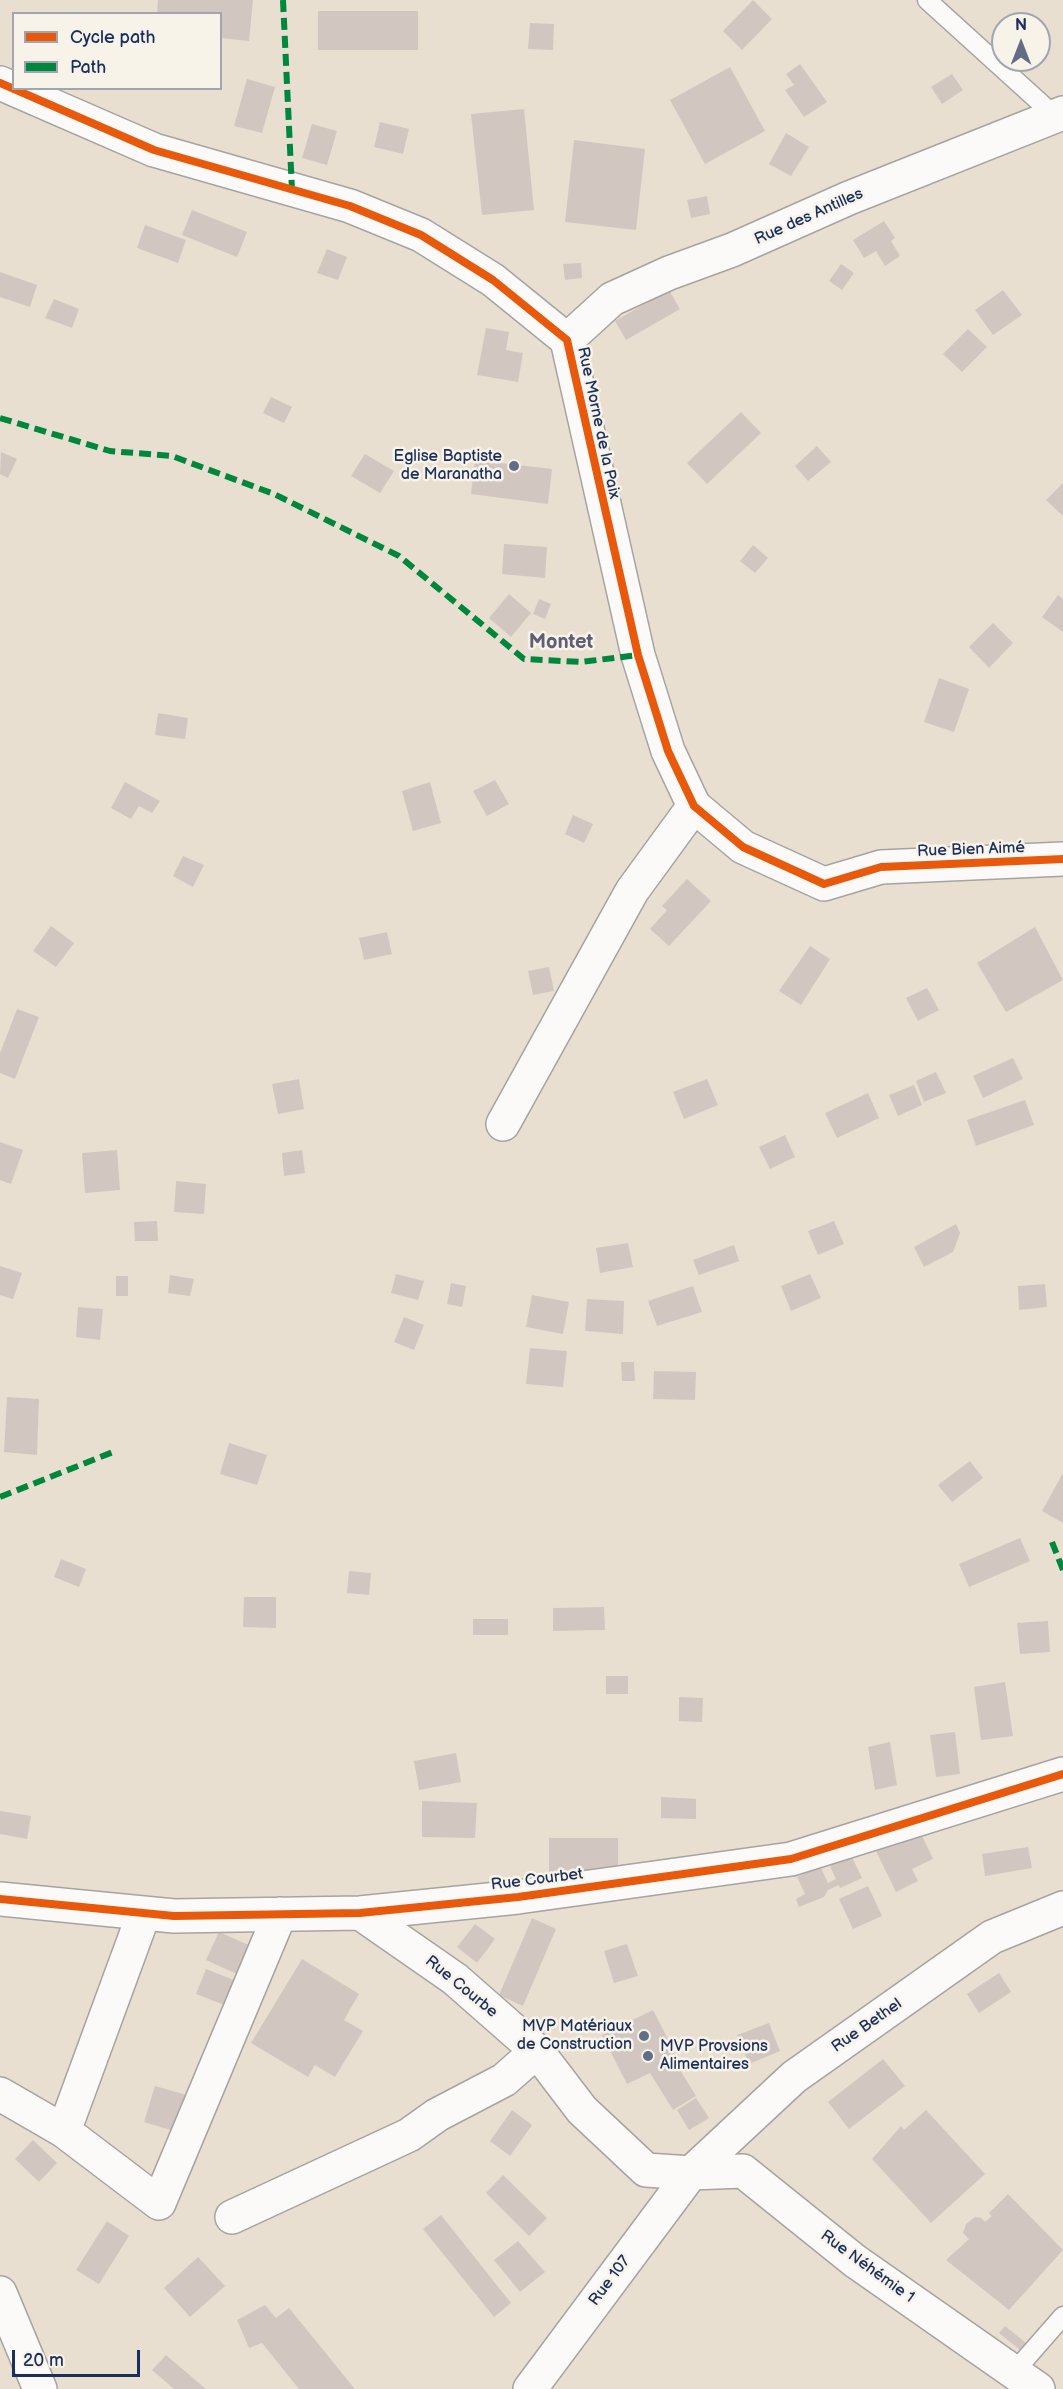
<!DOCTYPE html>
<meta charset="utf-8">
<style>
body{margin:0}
#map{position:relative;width:1063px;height:2389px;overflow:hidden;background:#e8dfd0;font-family:"Balsamiq Sans",sans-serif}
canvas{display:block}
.legend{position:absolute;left:12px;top:12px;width:210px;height:78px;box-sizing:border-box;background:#f7f3e8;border:2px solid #9fa5b1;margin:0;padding:8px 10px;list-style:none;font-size:18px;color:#1b2f5e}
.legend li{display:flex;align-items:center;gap:12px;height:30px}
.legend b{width:30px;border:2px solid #9fa5b1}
.north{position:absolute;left:991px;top:12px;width:60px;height:60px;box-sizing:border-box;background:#f7f3e8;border:2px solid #9fa5b1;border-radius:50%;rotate:0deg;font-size:16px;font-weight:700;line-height:24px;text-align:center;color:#1b2f5e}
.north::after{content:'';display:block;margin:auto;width:21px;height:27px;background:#636d86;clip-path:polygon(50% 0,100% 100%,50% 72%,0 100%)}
.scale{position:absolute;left:12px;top:2350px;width:128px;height:27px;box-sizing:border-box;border:3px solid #1b2f5e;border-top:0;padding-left:8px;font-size:18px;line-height:21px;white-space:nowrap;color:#1b2f5e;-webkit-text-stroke:4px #f7f3e8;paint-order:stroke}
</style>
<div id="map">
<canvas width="1063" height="2389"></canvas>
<ul class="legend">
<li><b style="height:8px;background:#e8590c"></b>Cycle path</li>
<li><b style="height:8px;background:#00873e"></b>Path</li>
</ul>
<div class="north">N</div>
<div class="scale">20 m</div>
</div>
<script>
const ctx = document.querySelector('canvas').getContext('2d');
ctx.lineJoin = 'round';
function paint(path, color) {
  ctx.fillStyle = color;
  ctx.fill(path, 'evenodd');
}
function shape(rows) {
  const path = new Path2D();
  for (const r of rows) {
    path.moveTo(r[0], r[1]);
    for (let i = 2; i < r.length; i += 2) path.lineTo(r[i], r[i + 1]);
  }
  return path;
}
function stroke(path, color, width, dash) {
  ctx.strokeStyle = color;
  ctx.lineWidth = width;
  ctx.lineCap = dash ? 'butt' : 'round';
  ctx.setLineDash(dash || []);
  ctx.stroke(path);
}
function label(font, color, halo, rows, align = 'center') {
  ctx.font = font + ' "Balsamiq Sans",sans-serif';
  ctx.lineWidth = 5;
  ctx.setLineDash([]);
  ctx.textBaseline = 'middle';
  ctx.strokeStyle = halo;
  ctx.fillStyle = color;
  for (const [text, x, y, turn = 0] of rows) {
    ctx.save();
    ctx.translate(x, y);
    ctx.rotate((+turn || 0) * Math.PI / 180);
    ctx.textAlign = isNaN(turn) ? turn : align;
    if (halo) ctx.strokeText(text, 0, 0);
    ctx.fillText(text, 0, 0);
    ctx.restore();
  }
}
paint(shape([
 [158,0,253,0,249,41,220,38,220,14,157,14],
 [753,0,772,19,742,50,723,31],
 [318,11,418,11,418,50,318,50],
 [530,23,554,24,553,50,528,49],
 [800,64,827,102,804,117,785,90,794,85,786,74],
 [730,67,765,131,705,164,670,100],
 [952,74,963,90,942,104,931,87],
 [247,79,275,87,262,133,234,126],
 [524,109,534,210,482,215,471,114],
 [380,122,409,129,403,154,374,147],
 [312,124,337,131,327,165,302,158],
 [786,133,809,147,791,176,769,164],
 [574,140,645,149,636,230,565,222],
 [707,196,710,214,691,218,687,200],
 [192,210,247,232,237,257,182,235],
 [884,221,895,238,891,241,900,256,885,266,876,251,864,258,853,240],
 [145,225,186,240,178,263,137,248],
 [327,249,347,257,338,280,317,273],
 [581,263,582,278,565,280,563,264],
 [841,264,854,273,842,290,829,281],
 [0,272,37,285,30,307,0,297],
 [669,290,680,309,626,340,615,321],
 [1003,290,1022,315,993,335,975,310],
 [54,299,79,309,72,328,45,318],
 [486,328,509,332,506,350,523,353,518,382,477,375],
 [968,329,987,347,962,372,943,354],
 [271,397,292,407,284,423,263,413],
 [741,412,761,433,707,484,687,463],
 [817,446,831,462,808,481,795,466],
 [1,452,17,459,8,478,0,474],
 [365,454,394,471,380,493,351,476],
 [475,460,552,469,548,504,471,494],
 [1063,483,1063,516,1046,500],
 [504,544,547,547,545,578,502,574],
 [753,545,768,558,755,573,740,561],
 [509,594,531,613,511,637,489,618],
 [1058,595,1063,599,1063,632,1042,617],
 [539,599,551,604,545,619,533,614],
 [993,623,1013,643,989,668,969,647],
 [939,678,969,689,954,732,924,722],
 [158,713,188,718,185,739,155,735],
 [495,780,509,804,487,816,473,791],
 [125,782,160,801,152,813,139,806,131,819,111,808],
 [430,782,441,823,413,831,402,791],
 [573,815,593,824,584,843,565,834],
 [183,856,204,865,193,887,173,876],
 [687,879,711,901,669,946,650,929,667,910,662,906],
 [51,926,74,943,56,967,33,951],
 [1035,927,1063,980,1006,1012,977,963],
 [387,932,392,954,364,960,359,938],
 [810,946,830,959,801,1005,779,991],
 [549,967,554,991,533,995,528,971],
 [927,988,939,1010,918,1021,906,998],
 [17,1009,39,1017,15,1079,0,1073,0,1053],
 [1013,1058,1023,1079,983,1098,973,1076],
 [936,1072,946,1093,924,1102,916,1081],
 [299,1079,304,1109,278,1114,272,1084],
 [707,1079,718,1105,684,1119,673,1092],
 [914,1085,922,1105,898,1116,889,1095],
 [868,1093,879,1118,837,1138,825,1113],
 [1025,1100,1034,1125,976,1146,967,1120],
 [785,1135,795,1157,770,1169,759,1147],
 [0,1142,23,1150,11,1184,0,1180],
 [117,1150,120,1190,85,1193,82,1153],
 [302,1150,305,1173,284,1176,282,1153],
 [176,1181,206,1184,204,1214,174,1212],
 [157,1221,158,1241,135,1241,134,1222],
 [834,1221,844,1244,818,1255,808,1231],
 [956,1224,960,1233,953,1252,924,1267,914,1247],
 [628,1243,633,1267,600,1273,596,1248],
 [734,1245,739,1261,699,1275,693,1260],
 [0,1266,22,1273,13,1299,0,1295],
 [396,1274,424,1281,418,1300,391,1293],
 [810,1274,821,1298,791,1311,781,1286],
 [170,1275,194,1279,190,1296,168,1293],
 [116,1276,128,1276,128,1296,116,1296],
 [451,1283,466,1286,462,1307,447,1304],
 [1045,1284,1047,1307,1019,1310,1018,1286],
 [693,1286,702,1312,657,1326,648,1301],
 [532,1295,569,1302,563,1334,526,1327],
 [587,1299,624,1301,623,1334,585,1331],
 [78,1307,103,1309,100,1340,76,1337],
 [404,1317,424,1325,414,1350,394,1342],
 [530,1348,567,1351,563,1387,526,1384],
 [621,1362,634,1362,635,1381,622,1381],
 [654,1371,696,1372,695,1400,653,1399],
 [7,1397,39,1399,37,1455,4,1452],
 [229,1443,267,1455,257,1485,220,1474],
 [970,1461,983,1478,952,1502,938,1485],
 [1063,1473,1063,1523,1042,1511],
 [1020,1538,1030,1561,969,1587,959,1564],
 [61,1559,86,1569,79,1587,54,1577],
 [349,1571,371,1573,369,1595,347,1593],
 [244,1597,276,1597,276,1628,243,1627],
 [604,1607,605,1630,553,1631,553,1608],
 [473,1619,508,1619,508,1635,473,1635],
 [1048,1621,1050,1652,1020,1654,1017,1623],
 [606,1676,628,1676,628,1694,606,1694],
 [1005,1682,1013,1736,981,1740,974,1687],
 [679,1697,703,1698,702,1722,679,1721],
 [955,1732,960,1774,936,1777,930,1735],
 [890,1742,897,1785,875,1790,868,1747],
 [456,1753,461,1782,419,1790,414,1761],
 [661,1797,696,1799,696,1819,661,1818],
 [422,1801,477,1803,475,1838,422,1837],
 [0,1811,31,1816,27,1839,0,1834],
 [917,1825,933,1859,912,1869,918,1881,896,1892,874,1847],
 [549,1838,618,1838,618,1874,549,1874],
 [1028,1847,1032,1868,985,1876,982,1854],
 [851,1855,862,1878,840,1888,839,1885,828,1890,824,1897,799,1907,796,1899,805,1894,797,1877,820,1866,828,1883,836,1879,830,1866],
 [868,1886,882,1916,853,1929,839,1899],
 [532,1918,556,1929,523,2006,499,1995],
 [475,1924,495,1939,477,1963,457,1947],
 [219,1932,251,1946,239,1975,206,1960],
 [627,1944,638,1976,614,1983,604,1951],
 [302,1959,359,1994,344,2020,363,2031,335,2077,315,2065,308,2077,251,2043],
 [206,1969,236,1981,227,2006,196,1994],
 [999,1973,1011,1992,979,2013,967,1994],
 [653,2010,675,2053,671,2055,696,2096,673,2110,650,2073,627,2084,602,2035],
 [769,2023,780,2051,749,2064,737,2035],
 [883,2059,905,2086,849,2129,828,2102],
 [155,2086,190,2096,180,2133,144,2122],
 [696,2098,709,2118,689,2130,677,2110],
 [512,2110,532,2125,510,2156,490,2141],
 [926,2110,985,2174,931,2223,872,2159,901,2126,904,2130],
 [33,2140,57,2163,39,2182,15,2159],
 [503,2175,547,2218,529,2236,486,2193],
 [1008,2194,1063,2250,1009,2310,946,2260,969,2239,963,2233,966,2224,975,2217,981,2218,985,2222,992,2216,989,2213],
 [441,2215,511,2303,494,2317,423,2229],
 [107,2221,129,2236,99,2284,76,2270],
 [518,2241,545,2272,520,2292,494,2260],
 [198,2257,225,2286,190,2317,164,2288],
 [265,2305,276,2318,289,2308,355,2389,299,2389,262,2343,249,2348,237,2320],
 [1005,2326,1026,2343,1020,2350,999,2333],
 [166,2355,206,2389,174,2389,152,2370]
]), '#d2c7c0');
const lane = shape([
 [927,0,1055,116],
 [1014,2372,1063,2316]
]);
const street = shape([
 [0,83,154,150,350,206,421,235,493,280,567,340,638,655,668,751,694,806,743,847,824,884,881,867,1063,859],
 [567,340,612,299,669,273,732,250,849,198,1063,113],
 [503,1124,632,891,694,806],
 [0,1899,174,1916,360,1913,518,1897,791,1859,1063,1774],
 [360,1913,455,1979,537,2051,582,2110,646,2170,691,2173,743,2171,855,2261,1038,2389],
 [0,2094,64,2131,159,2203,280,1914],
 [64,2131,144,1913],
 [232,2217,409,2135,437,2115,504,2080,537,2051],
 [0,2293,40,2389],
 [530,2389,691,2173,794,2077,992,1937,1063,1908]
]);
stroke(lane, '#a6a3a0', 21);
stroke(street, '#a6a3a0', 36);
stroke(lane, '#fcfaf8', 18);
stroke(street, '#fcfaf8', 33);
stroke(shape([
 [283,0,292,190],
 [0,418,110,451,172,456,274,494,399,556,524,659,581,662,638,655],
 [0,1497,113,1452],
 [1052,1542,1063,1570]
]), '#00873e', 6, [12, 6]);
stroke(shape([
 [0,83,154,150,350,206,421,235,493,280,567,340,638,655,668,751,694,806,743,847,824,884,881,867,1063,859],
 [0,1899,174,1916,360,1913,518,1897,791,1859,1063,1774]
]), '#e8590c', 8);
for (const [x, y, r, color] of [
 [514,466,6,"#636d86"],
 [644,2036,6,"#636d86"],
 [648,2056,6,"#636d86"]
]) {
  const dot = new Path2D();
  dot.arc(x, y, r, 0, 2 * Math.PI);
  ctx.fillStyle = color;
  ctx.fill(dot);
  stroke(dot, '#f7f3e8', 2);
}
label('16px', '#1b2f5e', '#f7f3e8', [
 ["Rue des Antilles",809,217,-24],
 ["Rue Morne de la Paix",598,423,78],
 ["Rue Bien Aimé",971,850,-2],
 ["Rue Courbet",537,1880,-7],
 ["Rue Courbe",461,1987,39],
 ["Rue Bethel",867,2026,-35],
 ["Rue Néhémie 1",867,2267,36],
 ["Rue 107",610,2281,-53]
]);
label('16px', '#1b2f5e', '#f7f3e8', [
 ["Eglise Baptiste",502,457],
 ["de Maranatha",502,475],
 ["MVP Matériaux",632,2027],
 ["de Construction",632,2045],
 ["MVP Provsions",660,2047,"left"],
 ["Alimentaires",660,2065,"left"]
], 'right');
label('bold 20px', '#615c78', '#f7f3e8', [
 ["Montet",561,643]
]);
</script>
